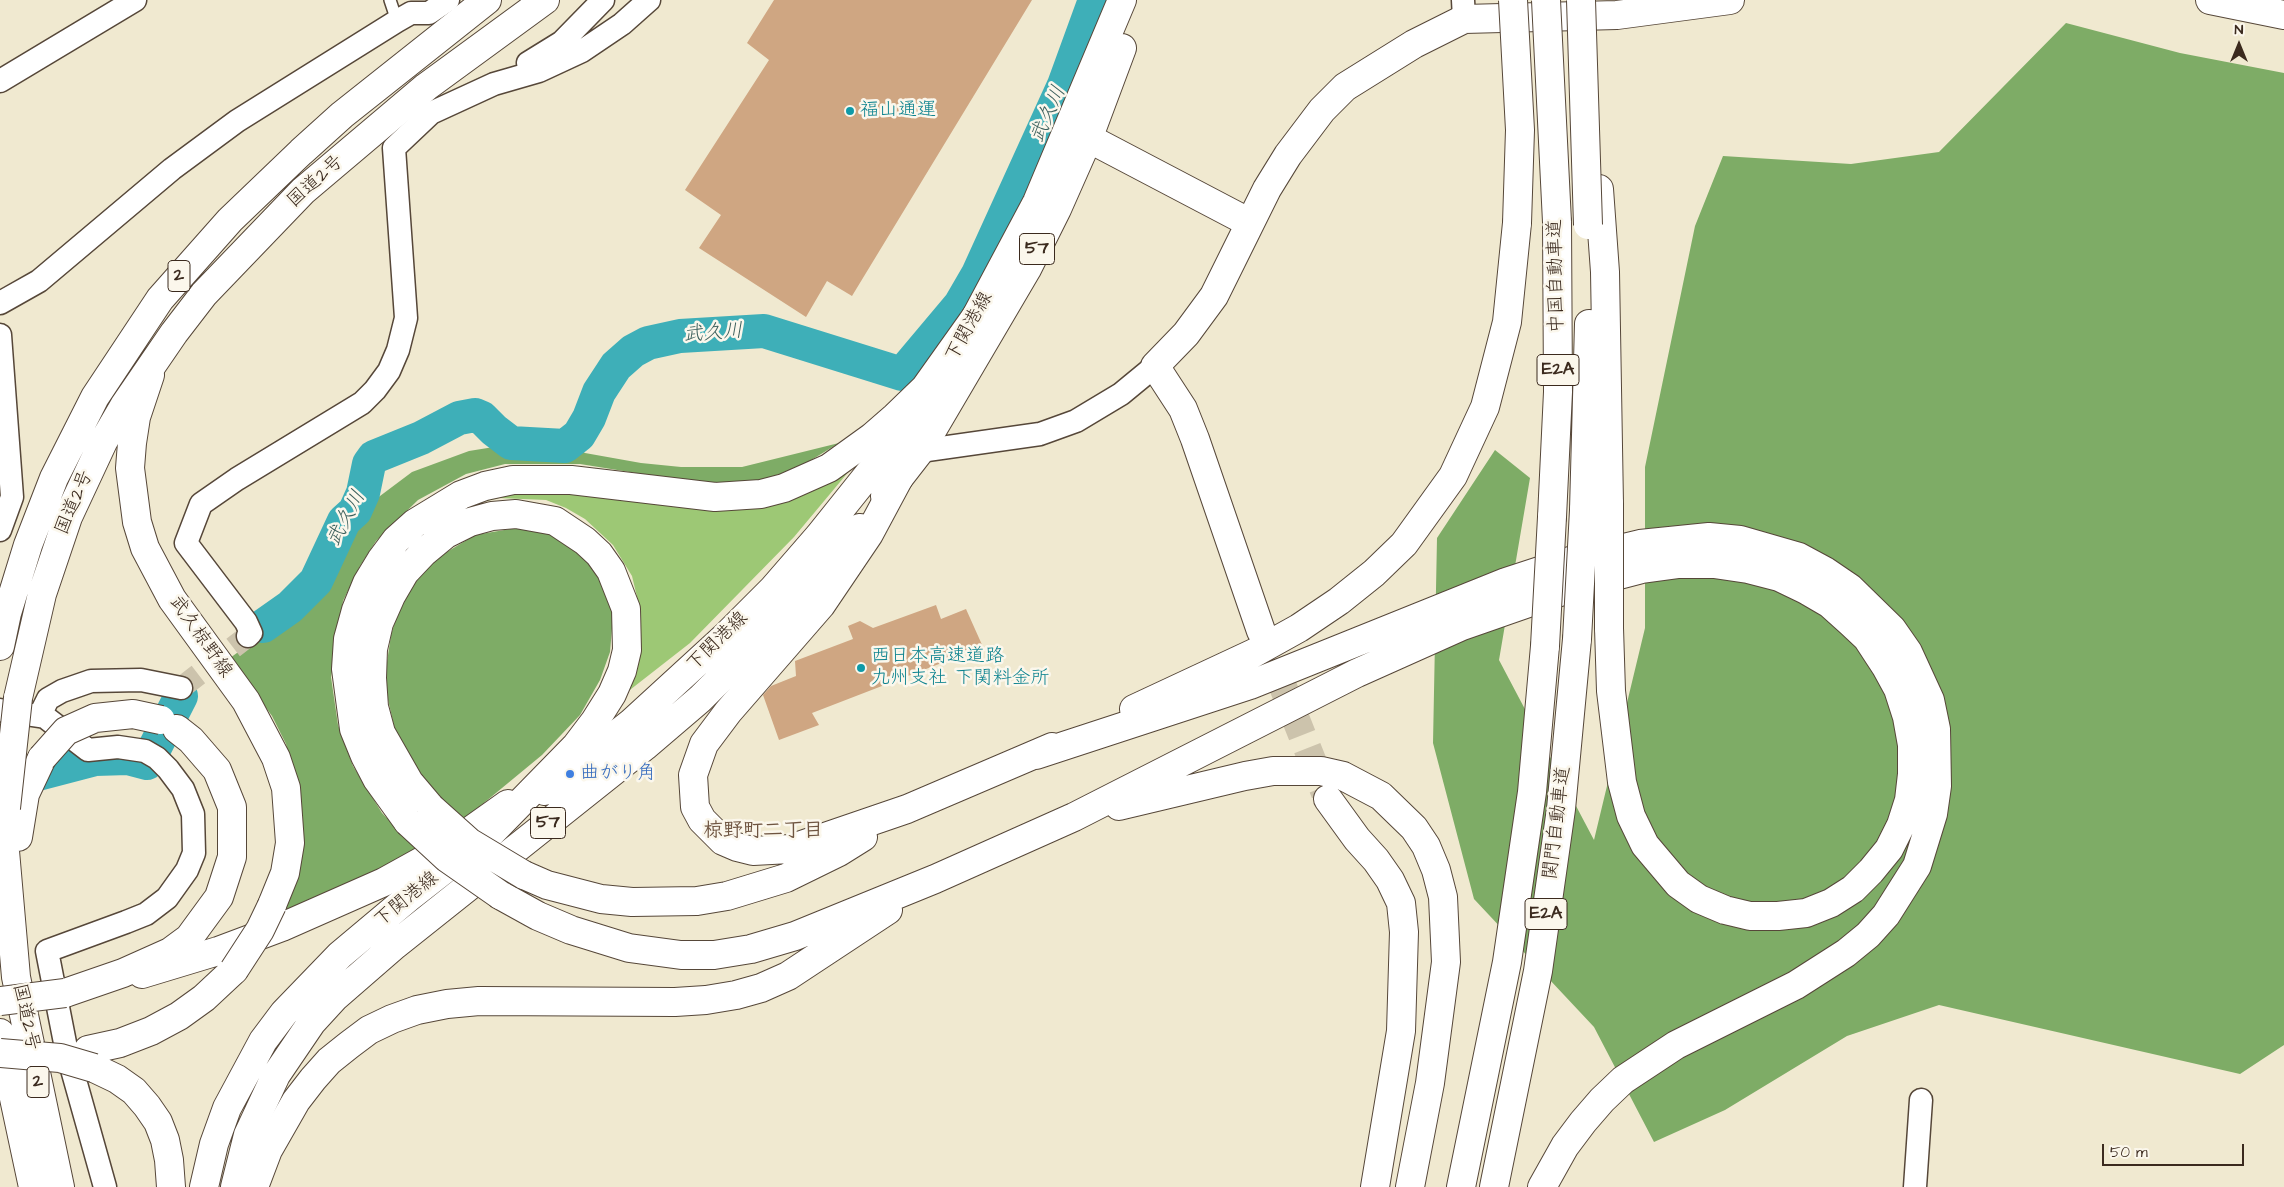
<!DOCTYPE html>
<meta charset="utf-8">
<style>
body{margin:0}
#map{position:relative;width:2284px;height:1187px;overflow:hidden;background:#f0e9d0;font-family:"Architects Daughter",sans-serif}
canvas{display:block}
.north{position:absolute;left:2214px;top:20px;width:50px;height:50px;-webkit-text-stroke:4px #fbf7ec;paint-order:stroke;rotate:0deg;font-size:14px;font-weight:700;line-height:20px;text-align:center;color:#3b2a1e}
.north::after{content:'';display:block;margin:auto;width:18px;height:22px;background:#3b2a1e;clip-path:polygon(50% 0,100% 100%,50% 72%,0 100%)}
.scale{position:absolute;left:2102px;top:1144px;width:142px;height:22px;box-sizing:border-box;border:2px solid #3b2a1e;border-top:0;padding-left:6px;font-size:15px;line-height:18px;white-space:nowrap;color:#3b2a1e;-webkit-text-stroke:4px #fbf7ec;paint-order:stroke}
</style>
<div id="map">
<canvas width="2284" height="1187"></canvas>
<div class="north">N</div>
<div class="scale">50 m</div>
</div>
<script>
const ctx = document.querySelector('canvas').getContext('2d');
ctx.lineJoin = 'round';
function paint(path, color) {
  ctx.fillStyle = color;
  ctx.fill(path, 'evenodd');
}
function shape(rows) {
  const path = new Path2D();
  for (const r of rows) {
    path.moveTo(r[0], r[1]);
    for (let i = 2; i < r.length; i += 2) path.lineTo(r[i], r[i + 1]);
  }
  return path;
}
function stroke(path, color, width, dash) {
  ctx.strokeStyle = color;
  ctx.lineWidth = width;
  ctx.lineCap = dash ? 'butt' : 'round';
  ctx.setLineDash(dash || []);
  ctx.stroke(path);
}
function label(font, color, halo, rows, align = 'center') {
  ctx.font = font + ' "Architects Daughter","Klee One",sans-serif';
  ctx.lineWidth = 5;
  ctx.setLineDash([]);
  ctx.textBaseline = 'middle';
  ctx.strokeStyle = halo;
  ctx.fillStyle = color;
  for (const [text, x, y, turn = 0] of rows) {
    ctx.save();
    ctx.translate(x, y);
    ctx.rotate((+turn || 0) * Math.PI / 180);
    ctx.textAlign = isNaN(turn) ? turn : align;
    if (halo) ctx.strokeText(text, 0, 0);
    ctx.fillText(text, 0, 0);
    ctx.restore();
  }
}
paint(shape([
 [855,464,794,537,690,643,626,693,639,614,638,601,632,576,613,545,585,519,566,508,546,500,499,498,474,504,460,504,542,488,662,503]
]), '#9dc875');
paint(shape([
 [2066,23,2180,53,2284,73,2284,1045,2240,1074,1939,1005,1847,1036,1725,1110,1654,1142,1594,1027,1474,899,1433,743,1437,538,1495,450,1530,478,1499,660,1594,840,1645,628,1645,467,1695,226,1723,156,1851,164,1939,152],
 [509,437,566,442,585,453,641,463,681,467,742,467,839,443,808,462,788,471,763,480,740,483,698,483,580,464,505,464,466,474,418,500,376,541,360,566,343,601,331,677,338,725,353,766,382,813,420,852,282,913,296,785,286,744,272,716,230,658,263,634,267,626,310,596,319,584,342,534,368,505,412,472,469,451,500,446],
 [516,528,534,529,549,533,576,551,589,564,607,592,613,617,610,652,600,680,580,715,542,755,462,821,429,793,398,743,386,691,387,662,391,635,399,608,418,578,437,558,475,535]
]), '#7eac66');
stroke(shape([
 [263,626,290,607,316,581,344,521,355,511,363,493,369,464,374,457,421,438,459,418,475,415,482,418,494,430,511,443,565,446,579,435,589,418,599,392,616,366,633,351,648,343,680,336,764,331,902,374,960,305,978,274,1064,85,1095,0],
 [7,782,95,759,128,758,147,763,181,696]
]), '#3eafb8', 34);
paint(shape([
 [774,0,1032,0,852,296,827,281,806,317,699,248,721,215,685,190,769,60,747,43],
 [936,605,941,619,966,609,983,647,812,713,819,725,779,740,763,695,771,686,796,676,795,661,853,639,848,626,860,621,873,628]
]), '#cfa682');
stroke(shape([
 [181,688,248,636]
]), '#ccc3ac', 22, [22, 11]);
stroke(shape([
 [1261,631,1325,793]
]), '#ccc3ac', 28, [28, 14]);
const service = shape([
 [390,0,397,21]
]);
const minor = shape([
 [1463,0,1464,19],
 [528,63,562,42,603,0],
 [0,81,135,0],
 [0,303,39,281,172,169,237,121,397,21,411,13,429,13,448,0],
 [0,335,12,497,0,530],
 [920,451,1040,434,1076,421,1121,394,1155,366],
 [248,636,251,633,246,622,186,543,201,504,237,479,362,403,375,390,389,371,398,350,406,318,394,148,431,113,494,84,539,71,582,51,622,24,649,0],
 [0,710,45,717,88,750,118,747,145,751,157,758,168,769,183,789,193,814,194,853,187,870,167,898,146,914,126,922,47,951,66,1048,105,1187],
 [40,715,48,699,62,691,91,681,141,680,181,688],
 [1915,1187,1921,1100]
]);
const tertiary = shape([
 [2210,0,2284,15],
 [1069,128,1250,223],
 [1261,631,1195,439,1183,409,1155,366,1186,334,1214,296,1267,189,1288,155,1322,110,1345,87,1414,44,1464,19,1617,15,1730,0],
 [1328,799,1357,839,1376,860,1390,880,1401,903,1404,932,1401,1031,1375,1187]
]);
const secondary = shape([
 [150,375,136,417,132,443,130,468,137,522,145,548,172,599,246,701,276,758,286,788,290,843,285,873,272,905],
 [142,974,218,951,282,927,384,882,449,846,508,804],
 [88,1050,120,1043,151,1031,179,1016,204,998,234,970],
 [94,1068,117,1079,134,1091,147,1106,158,1122,165,1140,169,1160,171,1187]
]);
const primary = shape([
 [965,337,1037,202,1122,0],
 [885,496,920,451,1027,269,1057,209,1088,139,1122,48],
 [545,791,631,723,726,636,773,589,819,536,903,431,931,392],
 [204,1187,214,1144,227,1108,263,1041,284,1013,340,955,408,898,472,848],
 [235,1187,248,1135,276,1075,312,1022,334,998,395,945,645,746,700,699,797,603,860,528]
]);
const trunk = shape([
 [0,646,7,613,28,545,54,478,95,397,160,299,230,220,301,152,342,115,487,0],
 [18,698,42,594,68,517,103,442,124,406,174,333,204,294,303,191,426,87,545,0],
 [6,808,5,851,16,977,60,1187],
 [18,837,25,794,42,758],
 [65,993,123,973,170,952,189,938,219,897,232,857,232,807,217,770,191,740,177,729],
 [0,1033,33,1187]
]);
const motorway = shape([
 [1599,189,1605,272,1609,504],
 [899,478,869,534,821,605,728,712,704,744,693,775,695,807,702,820,723,841,737,847,753,851,790,849,907,809,1052,747],
 [1584,510,1589,324],
 [1552,517,1558,392,1557,222],
 [1134,709,1254,653,1299,628,1339,601,1374,573,1404,544,1453,476,1485,407,1507,322,1517,223],
 [1036,755,1250,685,1506,582,1573,560,1640,544,1709,537,1740,540,1799,557,1825,571,1850,588,1892,629,1908,652,1930,700,1936,729,1937,786,1933,814,1917,866,1886,915,1868,935,1846,953,1796,985,1676,1045,1623,1080,1602,1100,1583,1122,1565,1146,1542,1187],
 [1119,806,1245,776,1273,771,1321,771,1343,776,1381,796,1414,828,1426,846,1436,870,1443,897,1446,962,1430,1083,1410,1187],
 [431,808,409,782,381,733,374,707,372,678,373,649,379,623,391,596,405,572,423,553,446,534,470,522,492,516,516,514,555,521,585,541,599,554,611,571,626,609,627,650,622,671,612,694,595,721,576,746,488,836],
 [408,822,377,779,365,756,354,729,346,669,348,639,356,610,367,583,381,560,396,540,415,523,461,495,485,486,513,480,571,480,715,497,761,494,784,488,829,468,872,437,895,417,925,388,977,315],
 [524,875,547,885,601,899,632,902,697,901,727,896,786,878,839,852,863,837],
 [500,895,538,916,571,930,629,948,681,955,714,955,751,949,795,936,935,879,1074,817,1357,673,1462,626,1577,586,1642,569,1679,564,1714,564,1748,569,1779,577,1806,590,1830,604,1850,622,1867,638,1886,667,1898,689,1907,717,1912,745,1912,774,1909,800,1901,825,1889,849,1871,871,1853,889,1831,903,1806,913,1778,916,1750,916,1725,910,1699,899,1678,884,1645,845,1631,816,1622,782,1611,691,1609,628],
 [254,1187,268,1150,296,1101,313,1079,329,1061,349,1045,369,1030,392,1019,417,1010,447,1004,479,1001,675,1002,706,1000,736,995,761,988,788,976,888,910],
 [1461,1187,1507,962,1532,792,1545,646],
 [1494,1187,1538,971,1561,809,1577,639]
]);
stroke(service, '#564739', 14);
stroke(minor, '#564739', 25);
stroke(tertiary, '#564739', 30);
stroke(secondary, '#564739', 30);
stroke(primary, '#564739', 30);
stroke(trunk, '#564739', 30);
stroke(motorway, '#564739', 30);
stroke(service, '#fff', 11);
stroke(minor, '#fff', 22);
stroke(tertiary, '#fff', 28);
stroke(secondary, '#fff', 28);
stroke(primary, '#fff', 28);
stroke(trunk, '#fff', 28);
stroke(motorway, '#fff', 28);
const secondaryBridge = shape([
 [234,970,260,930,272,905],
 [0,1001,65,993],
 [0,1053,60,1058,94,1068]
]);
const trunkBridge = shape([
 [42,758,66,731,95,718,133,714,161,720],
 [6,808,18,698]
]);
const motorwayBridge = shape([
 [1513,0,1520,130,1517,223],
 [1546,0,1557,222],
 [1581,0,1588,225],
 [1609,504,1609,628],
 [1577,639,1584,510],
 [1545,646,1552,517],
 [431,808,469,842,524,875],
 [408,822,447,858,500,895]
]);
stroke(secondaryBridge, '#564739', 30, []);
stroke(trunkBridge, '#564739', 30, []);
stroke(motorwayBridge, '#564739', 30, []);
stroke(secondaryBridge, '#fff', 28);
stroke(trunkBridge, '#fff', 28);
stroke(motorwayBridge, '#fff', 28);
for (const [x, y, r, color] of [
 [850,111,5,"#0f9aa8"],
 [861,668,5,"#0f9aa8"],
 [570,774,5,"#3f7fe0"]
]) {
  const dot = new Path2D();
  dot.arc(x, y, r, 0, 2 * Math.PI);
  ctx.fillStyle = color;
  ctx.fill(dot);
  stroke(dot, '#fbf7ec', 2);
}
for (const [x, y, w] of [
 [1037,249,35],
 [179,276,22],
 [1558,370,42],
 [548,823,35],
 [1546,914,42],
 [38,1082,22]
]) {
  const box = new Path2D();
  box.roundRect(x - w / 2, y - 15.5, w, 31, 4);
  ctx.fillStyle = '#fbf7ec';
  ctx.fill(box);
  stroke(box, '#3b2a1e', 1);
}
label('bold 18px', '#3b2a1e', null, [
 ["57",1037,249],
 ["2",179,276],
 ["E2A",1558,370],
 ["57",548,823],
 ["E2A",1546,914],
 ["2",38,1082]
]);
label('19px', '#0d838f', '#fbf7ec', [
 ["福山通運",860,111],
 ["西日本高速道路",871,657],
 ["九州支社 下関料金所",871,679]
], 'left');
label('19px', '#3b2a1e', '#fbf7ec', [
 ["国道2号",316,182,-42],
 ["中国自動車道",1557,276,-91],
 ["下関港線",970,327,-61],
 ["国道2号",75,503,-67],
 ["武久椋野線",200,637,55],
 ["下関港線",718,642,-44],
 ["関門自動車道",1558,823,-83],
 ["下関港線",407,900,-39],
 ["国道2号",25,1017,78]
]);
label('19px', '#366cbe', '#fbf7ec', [
 ["曲がり角",580,774]
], 'left');
label('italic 20px', '#3c5f5c', '#fbf7ec', [
 ["武久川",1049,115,-66],
 ["武久川",713,334,-4],
 ["武久川",347,519,-62]
]);
label('bold 20px', '#6f5541', '#fbf7ec', [
 ["椋野町二丁目",763,832]
]);
</script>
